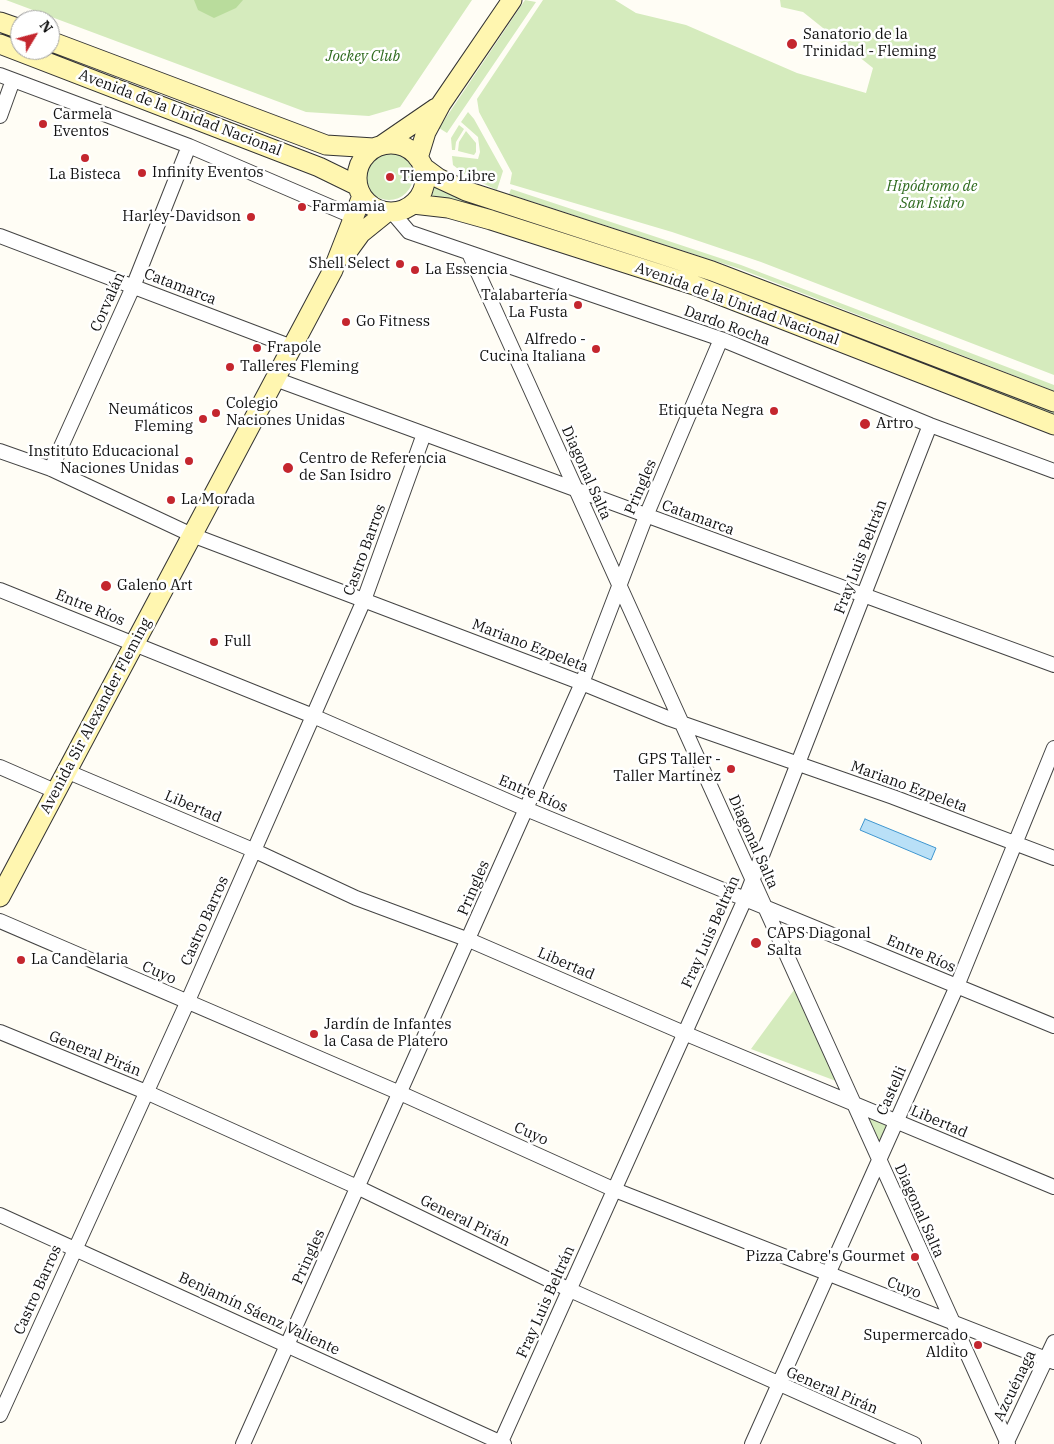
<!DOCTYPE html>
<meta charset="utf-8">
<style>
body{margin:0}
#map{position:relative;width:1054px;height:1444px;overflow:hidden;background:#fffdf5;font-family:"IBM Plex Serif",serif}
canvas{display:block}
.north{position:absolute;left:10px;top:10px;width:50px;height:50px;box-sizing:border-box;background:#fff;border:1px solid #a0a0a0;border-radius:50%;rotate:53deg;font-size:14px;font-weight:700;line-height:20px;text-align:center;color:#111}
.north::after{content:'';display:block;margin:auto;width:18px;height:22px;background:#c4262e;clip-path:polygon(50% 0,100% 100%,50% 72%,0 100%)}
</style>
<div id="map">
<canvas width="1054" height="1444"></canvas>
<div class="north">N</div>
</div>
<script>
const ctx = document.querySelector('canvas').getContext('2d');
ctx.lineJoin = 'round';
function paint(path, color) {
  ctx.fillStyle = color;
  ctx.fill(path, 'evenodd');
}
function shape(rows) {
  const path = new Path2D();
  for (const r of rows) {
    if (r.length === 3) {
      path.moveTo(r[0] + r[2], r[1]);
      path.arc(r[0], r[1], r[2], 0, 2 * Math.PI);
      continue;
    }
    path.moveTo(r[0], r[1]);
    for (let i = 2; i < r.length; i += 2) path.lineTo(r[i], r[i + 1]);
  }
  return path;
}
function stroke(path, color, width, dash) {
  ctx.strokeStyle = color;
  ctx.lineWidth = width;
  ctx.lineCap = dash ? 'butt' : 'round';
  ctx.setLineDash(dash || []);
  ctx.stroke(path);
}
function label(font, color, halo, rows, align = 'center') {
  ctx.font = font + ' "IBM Plex Serif",serif';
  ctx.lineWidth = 5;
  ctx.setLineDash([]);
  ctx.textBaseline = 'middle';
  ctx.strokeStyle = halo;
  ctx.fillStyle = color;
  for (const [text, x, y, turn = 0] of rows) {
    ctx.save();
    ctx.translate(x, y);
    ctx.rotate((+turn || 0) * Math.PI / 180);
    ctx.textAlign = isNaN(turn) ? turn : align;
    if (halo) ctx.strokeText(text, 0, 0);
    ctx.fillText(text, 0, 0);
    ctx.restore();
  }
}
paint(shape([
 [6,0,472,0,400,107,369,116,306,112],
 [525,0,536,2,447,133,439,128],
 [543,0,615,0,636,13,686,25,797,73,866,93,873,68,803,12,781,7,780,0,1054,0,1054,375,761,262,672,232,510,184,512,173,479,112,477,99],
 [468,112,474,119,503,171,497,190,467,176,453,165,452,156,478,159,480,152,478,137,461,122],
 [459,125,464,129,456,142,455,150,452,150,451,138],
 [466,131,476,143,476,152,474,155,458,151,459,142],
 [389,176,24],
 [431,178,490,207,488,214,423,202],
 [511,189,741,265,1054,385,1054,391,740,269,509,194],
 [502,210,691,270,1054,407,1054,417,499,218],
 [794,990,836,1081,751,1049],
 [852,1102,897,1121,879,1161]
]), '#d5ebbd');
paint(shape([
 [194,0,243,0,236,8,214,18,198,10]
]), '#b9dc9c');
const water = shape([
 [865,819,936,848,931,860,860,830,865,819]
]);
paint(water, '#b9e0f7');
stroke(water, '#3f96cf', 1);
const minor = shape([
 [0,75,189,146,352,216],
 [0,116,13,80],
 [392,212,409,232,721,339,930,425,1054,471],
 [0,236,292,347],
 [469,253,1008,1444],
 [275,379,1054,665],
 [0,451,51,469,192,535,582,683,670,719,893,797,1054,858],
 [51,469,133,287,189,146],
 [0,590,313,716,526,809,1054,1026],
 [0,767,55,791],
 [66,771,253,850,356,898,469,940,684,1033,1054,1187],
 [0,921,400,1093,615,1190,1054,1362],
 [0,1032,146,1092,357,1187,570,1290,914,1444],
 [0,1215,504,1444],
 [0,1415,187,1003,364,600,424,434],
 [243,1444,582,683,646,516,721,339],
 [500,1444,745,899,930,425],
 [752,1444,957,986,1054,748],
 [1006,1444,1054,1342]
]);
const secondary = shape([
 [0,22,20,29],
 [50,41,326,145,374,148],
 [0,44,319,167,358,186],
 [391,178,34],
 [382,145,436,108],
 [418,158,426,132,441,104,512,0],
 [423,167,438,178,466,191,712,271,1054,402],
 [413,204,448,208,491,220,694,285,1054,425],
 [345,255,361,233,387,212],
 [0,897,333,270,362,196]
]);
stroke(minor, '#444', 16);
stroke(secondary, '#333', 21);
stroke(minor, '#fff', 14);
stroke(secondary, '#fff6b0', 19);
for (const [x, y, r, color] of [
 [792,44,6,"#c4262e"],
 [43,124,5,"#c4262e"],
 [85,158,5,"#c4262e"],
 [142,173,5,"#c4262e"],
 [390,177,5,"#c4262e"],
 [302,207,5,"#c4262e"],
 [251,217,5,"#c4262e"],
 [400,264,5,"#c4262e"],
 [415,270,5,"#c4262e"],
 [578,305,5,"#c4262e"],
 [346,322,5,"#c4262e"],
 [257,348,5,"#c4262e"],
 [596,349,5,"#c4262e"],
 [230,367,5,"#c4262e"],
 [774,411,5,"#c4262e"],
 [216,413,5,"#c4262e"],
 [203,419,5,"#c4262e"],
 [865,424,6,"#c4262e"],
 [189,461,5,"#c4262e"],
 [288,468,6,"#c4262e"],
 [171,500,5,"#c4262e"],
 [106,586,6,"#c4262e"],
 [214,642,5,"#c4262e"],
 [731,769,5,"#c4262e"],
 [756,943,6,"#c4262e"],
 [21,960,5,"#c4262e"],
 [314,1034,5,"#c4262e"],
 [915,1257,5,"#c4262e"],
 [978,1345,5,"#c4262e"]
]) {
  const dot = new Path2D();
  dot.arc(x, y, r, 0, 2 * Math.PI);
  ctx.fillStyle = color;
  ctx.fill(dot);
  stroke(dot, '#fff', 2);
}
label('15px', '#111', '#fff', [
 ["Sanatorio de la",803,35],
 ["Trinidad - Fleming",803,52],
 ["Carmela",53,115],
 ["Eventos",53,132],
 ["Infinity Eventos",152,173],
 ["La Bisteca",85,175,"center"],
 ["Tiempo Libre",400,177],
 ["Farmamia",312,207],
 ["Harley-Davidson",241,217,"right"],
 ["Shell Select",390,264,"right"],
 ["La Essencia",425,270],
 ["Talabartería",568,296,"right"],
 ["La Fusta",568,313,"right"],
 ["Go Fitness",356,322],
 ["Alfredo -",586,340,"right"],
 ["Cucina Italiana",586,357,"right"],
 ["Frapole",267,348],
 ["Talleres Fleming",240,367],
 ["Colegio",226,404],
 ["Naciones Unidas",226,421],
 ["Neumáticos",193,410,"right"],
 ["Fleming",193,427,"right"],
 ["Etiqueta Negra",764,411,"right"],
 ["Artro",876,424],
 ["Instituto Educacional",179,452,"right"],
 ["Naciones Unidas",179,469,"right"],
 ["Centro de Referencia",299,459],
 ["de San Isidro",299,476],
 ["La Morada",181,500],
 ["Galeno Art",117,586],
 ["Full",224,642],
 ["GPS Taller -",721,760,"right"],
 ["Taller Martinez",721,777,"right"],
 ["CAPS Diagonal",767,934],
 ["Salta",767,951],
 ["La Candelaria",31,960],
 ["Jardín de Infantes",324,1025],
 ["la Casa de Platero",324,1042],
 ["Pizza Cabre's Gourmet",905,1257,"right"],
 ["Supermercado",968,1336,"right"],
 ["Aldito",968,1353,"right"]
], 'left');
label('italic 15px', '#2f6b1f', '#fff', [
 ["Jockey Club",363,57],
 ["Hipódromo de",932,187],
 ["San Isidro",932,204]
]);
label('15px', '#111', '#fff', [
 ["Avenida de la Unidad Nacional",180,113,21],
 ["Catamarca",180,287,21],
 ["Corvalán",108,302,-66],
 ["Avenida de la Unidad Nacional",737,304,20],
 ["Dardo Rocha",727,326,20],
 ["Diagonal Salta",586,473,66],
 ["Pringles",641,487,-67],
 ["Catamarca",698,518,20],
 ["Castro Barros",365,550,-70],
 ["Fray Luis Beltrán",861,557,-69],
 ["Entre Ríos",90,608,22],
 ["Mariano Ezpeleta",530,646,21],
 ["Avenida Sir Alexander Fleming",96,716,-62],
 ["Mariano Ezpeleta",909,787,20],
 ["Entre Ríos",533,794,23],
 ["Libertad",193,807,23],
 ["Diagonal Salta",753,842,66],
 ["Pringles",474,888,-67],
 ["Castro Barros",205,921,-66],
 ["Fray Luis Beltrán",711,932,-66],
 ["Entre Ríos",921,954,23],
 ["Libertad",566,964,23],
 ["Cuyo",159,973,24],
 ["General Pirán",95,1054,22],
 ["Castelli",892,1091,-66],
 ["Libertad",939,1122,23],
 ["Cuyo",531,1134,24],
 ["Diagonal Salta",919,1211,66],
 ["General Pirán",465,1221,26],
 ["Pringles",309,1257,-66],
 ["Cuyo",904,1288,21],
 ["Castro Barros",38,1290,-66],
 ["Fray Luis Beltrán",546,1302,-66],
 ["Benjamín Sáenz Valiente",259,1314,25],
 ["Azcuénaga",1015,1386,-64],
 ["General Pirán",832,1391,23]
]);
</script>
